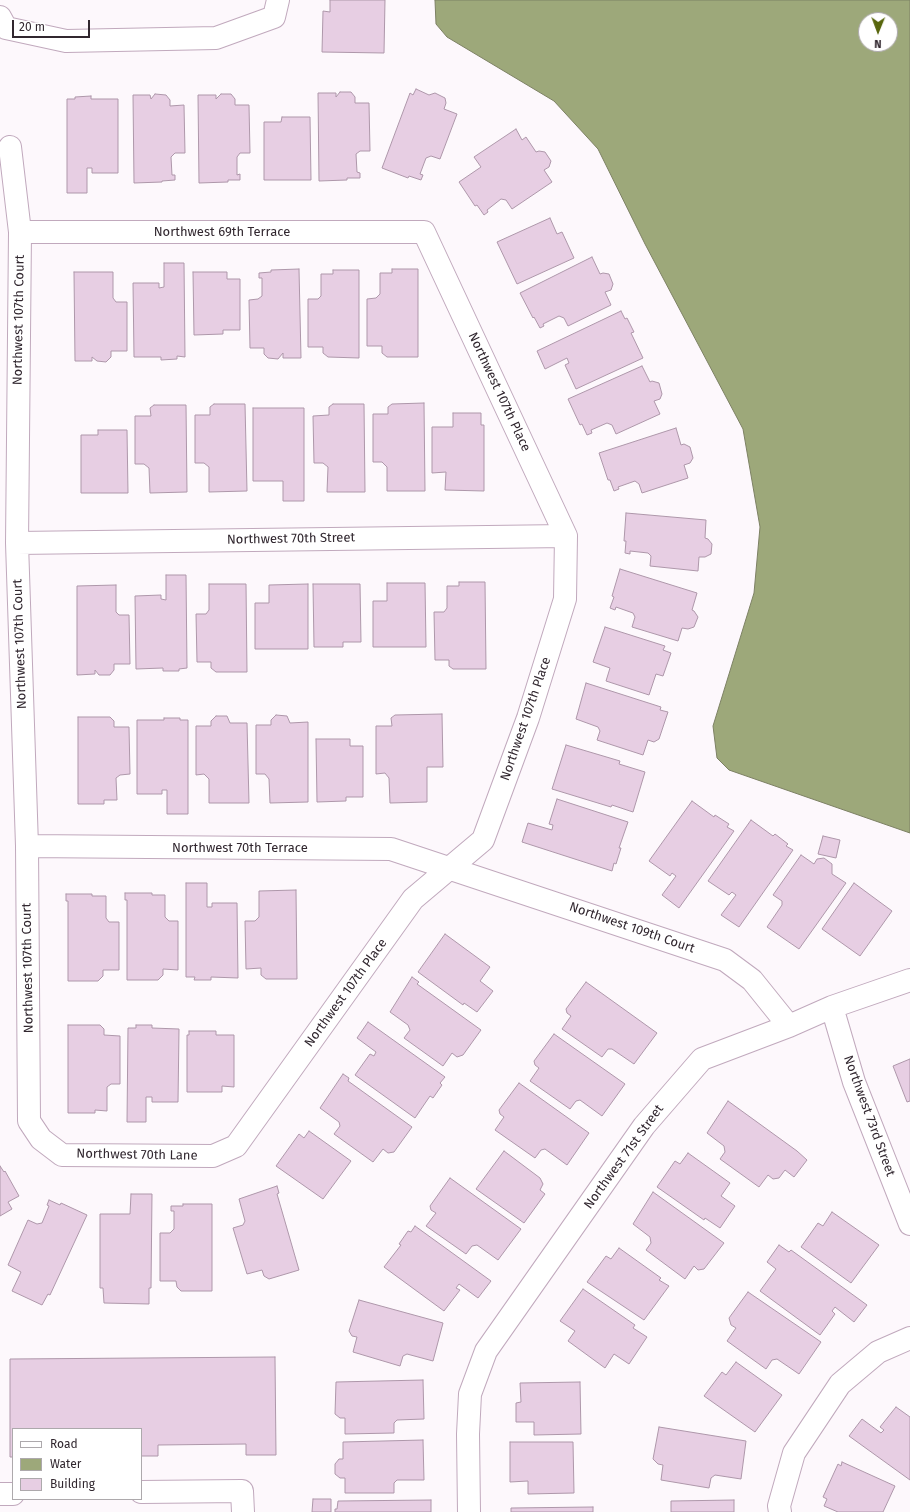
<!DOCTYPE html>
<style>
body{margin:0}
#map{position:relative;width:910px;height:1512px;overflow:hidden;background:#fdf8fc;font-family:"Fira Sans",sans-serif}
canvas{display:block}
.legend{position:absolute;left:12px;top:1428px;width:130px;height:72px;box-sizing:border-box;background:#fff;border:1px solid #ada9ac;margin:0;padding:5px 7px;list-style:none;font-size:12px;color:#31272f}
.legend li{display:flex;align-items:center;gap:8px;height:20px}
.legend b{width:20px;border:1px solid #ada9ac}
.north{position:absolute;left:858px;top:12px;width:40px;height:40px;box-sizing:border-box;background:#fff;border:1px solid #ada9ac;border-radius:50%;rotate:181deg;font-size:11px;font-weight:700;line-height:16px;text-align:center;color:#31272f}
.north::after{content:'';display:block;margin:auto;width:14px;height:18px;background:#58660d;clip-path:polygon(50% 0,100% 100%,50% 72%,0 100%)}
.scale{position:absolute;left:12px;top:20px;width:78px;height:18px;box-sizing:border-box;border:2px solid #31272f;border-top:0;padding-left:5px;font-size:12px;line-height:14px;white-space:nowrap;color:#31272f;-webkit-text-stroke:3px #fff;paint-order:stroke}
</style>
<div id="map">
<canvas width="910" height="1512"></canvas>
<ul class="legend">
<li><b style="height:5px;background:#fff"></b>Road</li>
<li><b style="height:11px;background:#9da87a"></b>Water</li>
<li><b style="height:11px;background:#e7cee3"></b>Building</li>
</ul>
<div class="north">N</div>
<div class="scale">20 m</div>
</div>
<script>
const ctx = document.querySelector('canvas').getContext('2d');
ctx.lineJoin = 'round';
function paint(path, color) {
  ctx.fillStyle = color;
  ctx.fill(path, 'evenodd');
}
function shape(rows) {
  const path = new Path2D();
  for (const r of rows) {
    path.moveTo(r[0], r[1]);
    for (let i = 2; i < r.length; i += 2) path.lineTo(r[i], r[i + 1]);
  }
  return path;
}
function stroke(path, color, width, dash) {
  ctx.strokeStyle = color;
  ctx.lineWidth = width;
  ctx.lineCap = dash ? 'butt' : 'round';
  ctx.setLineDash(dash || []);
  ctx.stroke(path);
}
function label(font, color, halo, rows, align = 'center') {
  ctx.font = font + ' "Fira Sans",sans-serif';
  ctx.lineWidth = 4;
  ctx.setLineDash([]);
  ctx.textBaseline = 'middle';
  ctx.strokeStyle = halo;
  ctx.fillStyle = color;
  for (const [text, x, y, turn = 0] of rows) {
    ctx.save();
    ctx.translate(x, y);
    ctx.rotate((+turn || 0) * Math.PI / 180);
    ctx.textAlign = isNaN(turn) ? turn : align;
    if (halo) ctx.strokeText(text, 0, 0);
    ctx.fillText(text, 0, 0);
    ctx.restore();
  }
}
const water = shape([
 [435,0,910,0,910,833,729,770,717,758,713,726,754,593,760,527,743,429,645,244,598,149,554,101,447,37,436,24,435,0],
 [866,20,890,20,890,44,866,44,866,20]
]);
paint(water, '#9da87a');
stroke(water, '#7d8164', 1);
const building = shape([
 [330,0,385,0,384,53,322,52,323,11,330,12,330,0],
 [416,89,429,95,435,93,445,98,446,103,444,109,457,114,440,159,431,156,426,158,420,174,423,175,421,180,409,176,408,178,382,168,410,93,413,95,416,89],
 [340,92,351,92,355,97,355,103,369,103,370,151,360,151,356,154,357,172,360,173,360,178,347,178,347,180,319,181,318,93,336,93,336,97,340,92],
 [155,94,166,95,170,100,170,106,184,105,185,153,175,153,171,157,172,175,175,175,175,180,162,181,162,182,134,183,133,95,150,95,151,99,155,94],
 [221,94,231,94,235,99,235,105,249,105,250,153,240,153,237,157,237,175,240,174,240,180,228,180,228,182,199,183,198,95,216,95,216,99,221,94],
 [91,96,91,99,118,99,118,173,92,173,92,168,87,168,87,193,67,193,67,99,75,99,75,97,91,96],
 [282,117,310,117,311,180,264,180,264,122,281,122,282,117],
 [516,129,522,140,526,137,536,152,539,151,545,152,551,161,549,167,544,170,552,182,512,209,506,200,501,199,487,210,488,212,484,215,477,205,475,206,459,182,481,167,474,157,516,129],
 [550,218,557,234,562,232,574,258,517,284,497,242,550,218],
 [592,257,600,274,603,273,609,274,613,284,611,290,605,292,611,305,568,326,564,318,559,316,543,324,544,326,540,328,534,317,533,318,520,293,592,257],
 [164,263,184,263,185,357,177,356,177,359,161,360,161,357,134,357,133,283,159,283,159,288,164,287,164,263],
 [299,269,301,358,283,358,283,353,278,359,268,358,264,354,264,348,250,348,249,300,258,299,262,296,262,278,259,278,259,273,271,272,271,270,299,269],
 [392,269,418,269,418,357,387,357,382,353,382,346,367,346,367,299,376,298,380,294,380,273,392,273,392,269],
 [333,270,359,270,359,358,328,357,323,353,323,347,308,347,308,299,318,299,321,296,321,274,333,274,333,270],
 [74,272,113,272,113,298,116,302,127,302,127,351,111,351,111,357,106,362,97,361,92,357,92,361,75,361,74,272],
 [193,272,227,272,227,279,240,279,240,330,223,330,223,334,194,335,193,272],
 [621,311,625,319,627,318,634,332,631,333,643,358,576,389,565,365,569,363,567,358,545,369,537,351,621,311],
 [642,366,650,382,652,381,659,383,662,394,660,399,654,401,660,414,616,434,612,425,607,423,591,430,592,433,587,435,582,424,580,425,568,399,642,366],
 [424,403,425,491,387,491,387,467,382,462,373,462,373,414,388,414,388,407,392,404,424,403],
 [214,404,245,404,247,491,209,492,209,467,204,463,195,463,195,415,210,415,210,407,214,404],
 [333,404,364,404,365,492,327,492,328,467,323,463,314,463,313,416,329,415,329,407,333,404],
 [154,405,186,405,187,492,150,493,149,468,144,464,135,464,135,416,151,416,150,408,154,405],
 [253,408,304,408,304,501,283,501,283,481,253,481,253,408],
 [453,413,481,413,481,425,484,425,484,491,445,490,446,472,432,473,432,427,453,427,453,413],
 [676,428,681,445,684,444,690,447,693,458,690,463,684,465,688,478,642,493,639,484,635,481,618,487,619,489,614,491,610,480,608,480,599,453,676,428],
 [98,430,127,430,128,493,81,493,81,435,98,435,98,430],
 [626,513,706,520,705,538,708,539,712,544,711,554,705,557,699,557,698,571,650,566,651,556,648,553,630,551,630,554,625,553,626,541,624,541,626,513],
 [620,569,697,593,692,610,694,611,698,617,694,627,688,629,682,628,678,641,632,627,635,617,633,613,616,607,615,610,610,608,614,597,612,596,620,569],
 [166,575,186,575,187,668,179,669,179,671,163,671,163,668,136,669,135,596,161,595,161,599,166,600,166,575],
 [459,582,485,582,486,669,453,669,449,666,449,660,435,660,434,612,444,612,447,608,447,586,459,586,459,582],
 [387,583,425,583,426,647,373,647,373,601,387,601,387,583],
 [209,584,246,584,247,672,216,672,211,668,211,662,197,662,196,614,206,614,209,610,209,584],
 [308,584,308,649,255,649,255,603,269,603,269,585,308,584],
 [313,584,360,584,361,642,343,642,343,647,314,647,313,584],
 [116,585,116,612,119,615,129,615,130,664,114,664,114,670,110,675,99,675,95,670,95,674,77,675,77,586,116,585],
 [605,627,665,646,663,650,671,653,663,676,656,674,649,695,606,681,610,668,593,662,605,627],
 [586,683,661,707,660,710,668,712,659,739,654,742,648,740,643,755,597,740,600,731,598,727,576,719,586,683],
 [442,714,443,767,427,767,427,802,390,803,389,778,385,773,376,774,376,726,392,726,391,718,395,715,442,714],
 [276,715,287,716,290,723,308,722,308,802,270,803,269,779,265,774,256,774,256,725,271,725,271,720,276,715],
 [216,716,227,716,230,723,247,723,249,803,209,803,209,779,204,774,196,775,196,726,211,726,211,721,216,716],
 [78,717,110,717,114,721,114,727,129,727,130,774,120,775,116,778,117,800,104,800,104,804,78,804,78,717],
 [164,718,180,718,180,720,188,720,188,814,167,814,167,790,162,790,162,794,137,794,137,720,164,720,164,718],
 [316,739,350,739,350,746,363,746,363,797,346,797,346,801,317,802,316,739],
 [566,745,620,761,619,764,645,772,633,812,612,805,611,807,552,789,566,745],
 [557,799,628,822,619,848,621,848,616,864,614,863,612,871,522,842,528,823,552,830,553,825,549,824,557,799],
 [692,801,714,817,715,815,729,824,727,827,734,831,679,908,662,895,676,876,672,873,670,876,649,861,692,801],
 [751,820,773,836,775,834,788,844,786,846,793,850,739,927,721,915,736,895,732,892,729,895,708,881,751,820],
 [823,836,840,840,836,858,818,854,823,836],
 [801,855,814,864,817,859,824,858,832,864,832,874,846,883,799,949,767,927,782,905,782,901,773,895,801,855],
 [186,883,207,883,207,907,212,907,212,903,237,903,238,978,211,977,211,980,194,980,195,977,186,977,186,883],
 [854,883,892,911,860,956,822,929,854,883],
 [296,890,297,979,266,979,261,975,261,968,246,969,245,921,255,921,259,917,259,891,296,890],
 [125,893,152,893,152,895,165,895,165,917,169,921,178,921,178,970,163,969,163,975,158,980,127,980,127,900,125,900,125,893],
 [66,894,92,894,92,896,106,896,106,918,109,922,119,922,119,970,103,970,103,976,98,981,68,981,68,901,66,901,66,894],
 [445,934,490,967,480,981,493,991,477,1012,464,1003,463,1005,418,972,445,934],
 [412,977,419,982,417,984,481,1030,463,1055,457,1057,452,1053,443,1066,404,1038,410,1030,408,1025,390,1012,412,977],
 [586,982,657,1033,634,1064,612,1049,608,1049,602,1057,562,1029,571,1016,567,1013,566,1009,586,982],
 [368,1022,445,1077,440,1083,442,1085,433,1098,430,1096,415,1118,355,1075,370,1054,374,1056,376,1052,357,1038,368,1022],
 [68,1025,100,1025,104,1029,104,1035,120,1036,120,1084,111,1084,107,1087,107,1111,95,1110,95,1113,68,1113,68,1025],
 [136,1025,152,1025,152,1028,179,1029,178,1102,152,1102,152,1097,146,1097,146,1122,127,1122,128,1028,136,1028,136,1025],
 [189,1031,216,1031,216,1035,234,1035,234,1087,222,1086,222,1092,187,1092,187,1035,189,1035,189,1031],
 [554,1034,625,1084,602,1116,580,1100,576,1101,570,1109,530,1081,539,1068,535,1065,534,1061,554,1034],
 [910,1059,910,1101,907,1102,893,1066,910,1059],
 [343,1074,349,1078,348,1081,412,1127,394,1152,388,1153,383,1149,373,1162,334,1134,340,1126,339,1122,320,1108,343,1074],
 [519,1083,589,1133,567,1165,545,1149,541,1150,535,1158,495,1130,504,1117,500,1114,499,1110,519,1083],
 [728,1101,797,1151,807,1160,794,1177,785,1170,779,1178,773,1179,768,1175,759,1187,720,1159,725,1152,724,1146,707,1133,728,1101],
 [309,1131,351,1161,323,1199,276,1166,299,1134,304,1138,309,1131],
 [504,1151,540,1178,543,1184,540,1190,545,1194,524,1223,476,1189,504,1151],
 [688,1153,730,1183,721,1196,735,1206,720,1228,705,1218,704,1220,657,1187,675,1161,680,1164,688,1153],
 [0,1166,4,1172,5,1171,19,1196,8,1202,12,1209,0,1216,0,1166],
 [450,1178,521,1229,498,1260,477,1245,472,1246,466,1254,426,1226,436,1213,431,1210,430,1206,450,1178],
 [277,1186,279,1193,277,1194,299,1270,269,1279,264,1276,262,1270,247,1274,233,1228,243,1225,245,1221,239,1199,277,1186],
 [653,1192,724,1243,704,1269,698,1270,694,1266,685,1279,646,1250,651,1243,650,1237,633,1224,653,1192],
 [131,1194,152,1194,151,1288,149,1288,149,1304,104,1303,103,1288,100,1288,100,1214,130,1214,131,1194],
 [49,1200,60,1205,61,1203,87,1215,50,1295,48,1294,42,1305,12,1291,21,1272,8,1265,28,1220,37,1224,42,1223,49,1206,47,1205,49,1200],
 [183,1204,212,1204,212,1291,181,1291,177,1287,176,1281,160,1281,160,1233,170,1233,174,1229,174,1211,171,1211,171,1206,183,1206,183,1204],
 [832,1212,879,1245,851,1283,801,1247,818,1223,823,1226,832,1212],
 [415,1226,491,1281,478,1298,459,1284,456,1288,460,1290,444,1311,384,1267,401,1245,399,1244,408,1231,411,1232,415,1226],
 [779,1245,789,1252,791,1250,867,1305,854,1322,835,1307,832,1311,835,1314,820,1335,760,1291,776,1269,767,1262,779,1245],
 [619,1248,661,1278,659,1280,669,1286,644,1320,587,1282,606,1256,611,1259,619,1248],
 [583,1289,635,1325,633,1328,647,1337,629,1364,614,1354,605,1368,568,1341,575,1331,560,1321,583,1289],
 [748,1292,821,1342,799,1374,777,1359,772,1360,766,1369,727,1341,736,1328,731,1325,729,1318,748,1292],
 [359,1300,443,1323,433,1361,407,1354,403,1356,400,1366,353,1352,357,1337,352,1336,349,1331,359,1300],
 [275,1357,276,1455,246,1455,246,1444,158,1445,158,1456,141,1456,141,1429,13,1429,13,1457,10,1457,10,1359,275,1357],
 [736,1362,782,1395,755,1432,704,1396,722,1372,726,1375,736,1362],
 [423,1380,424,1419,397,1420,394,1423,394,1433,345,1434,345,1418,340,1418,335,1414,336,1382,423,1380],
 [580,1382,581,1434,534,1435,534,1422,516,1422,516,1403,521,1402,520,1383,580,1382],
 [896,1407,910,1417,910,1480,849,1436,862,1419,881,1433,884,1430,880,1427,896,1407],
 [659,1427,746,1441,741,1479,715,1475,711,1478,709,1488,661,1480,663,1465,658,1464,653,1459,659,1427],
 [423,1440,424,1480,397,1480,394,1483,394,1493,345,1493,345,1478,340,1478,335,1474,335,1464,339,1459,343,1459,343,1442,423,1440],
 [510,1442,573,1442,574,1493,528,1494,528,1481,510,1482,510,1442],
 [842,1462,895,1486,883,1512,838,1512,824,1506,827,1499,823,1497,838,1464,841,1466,842,1462],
 [313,1499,331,1499,331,1512,312,1512,313,1499],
 [431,1500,431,1512,335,1512,335,1509,337,1509,338,1501,431,1500],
 [734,1500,734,1512,671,1512,671,1501,734,1500],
 [593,1507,593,1512,511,1512,511,1508,593,1507]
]);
paint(building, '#e7cee3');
stroke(building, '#ae97aa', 1);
const minor = shape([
 [0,17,6,28,66,41,216,38,274,17,278,0],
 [10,147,20,232,17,543,27,846,29,1121,41,1139,62,1155,213,1156,236,1146,413,899,483,840,528,718,565,599,566,536,424,232,20,232],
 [17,543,566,536],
 [27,846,391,849,725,960,752,980,789,1026],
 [832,1007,854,1082,910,1224],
 [141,1492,242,1491,243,1512],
 [0,1494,13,1494],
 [469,1512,468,1434,470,1394,486,1351,644,1126,702,1059,789,1026,832,1007,910,980],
 [780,1512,779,1506,794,1453,840,1384,878,1352,910,1338]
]);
stroke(minor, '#c1a9bd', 24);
stroke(minor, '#fff', 22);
label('13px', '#31272f', '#fff', [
 ["Northwest 69th Terrace",222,232],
 ["Northwest 107th Court",19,320,-89],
 ["Northwest 107th Place",499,392,65],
 ["Northwest 70th Street",291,539,-1],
 ["Northwest 107th Court",20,644,-92],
 ["Northwest 107th Place",526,719,-71],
 ["Northwest 70th Terrace",240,848],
 ["Northwest 109th Court",632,928,19],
 ["Northwest 107th Court",28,968,-91],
 ["Northwest 107th Place",346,993,-54],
 ["Northwest 73rd Street",869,1116,70],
 ["Northwest 70th Lane",137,1155,1],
 ["Northwest 71st Street",624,1157,-54]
]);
</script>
